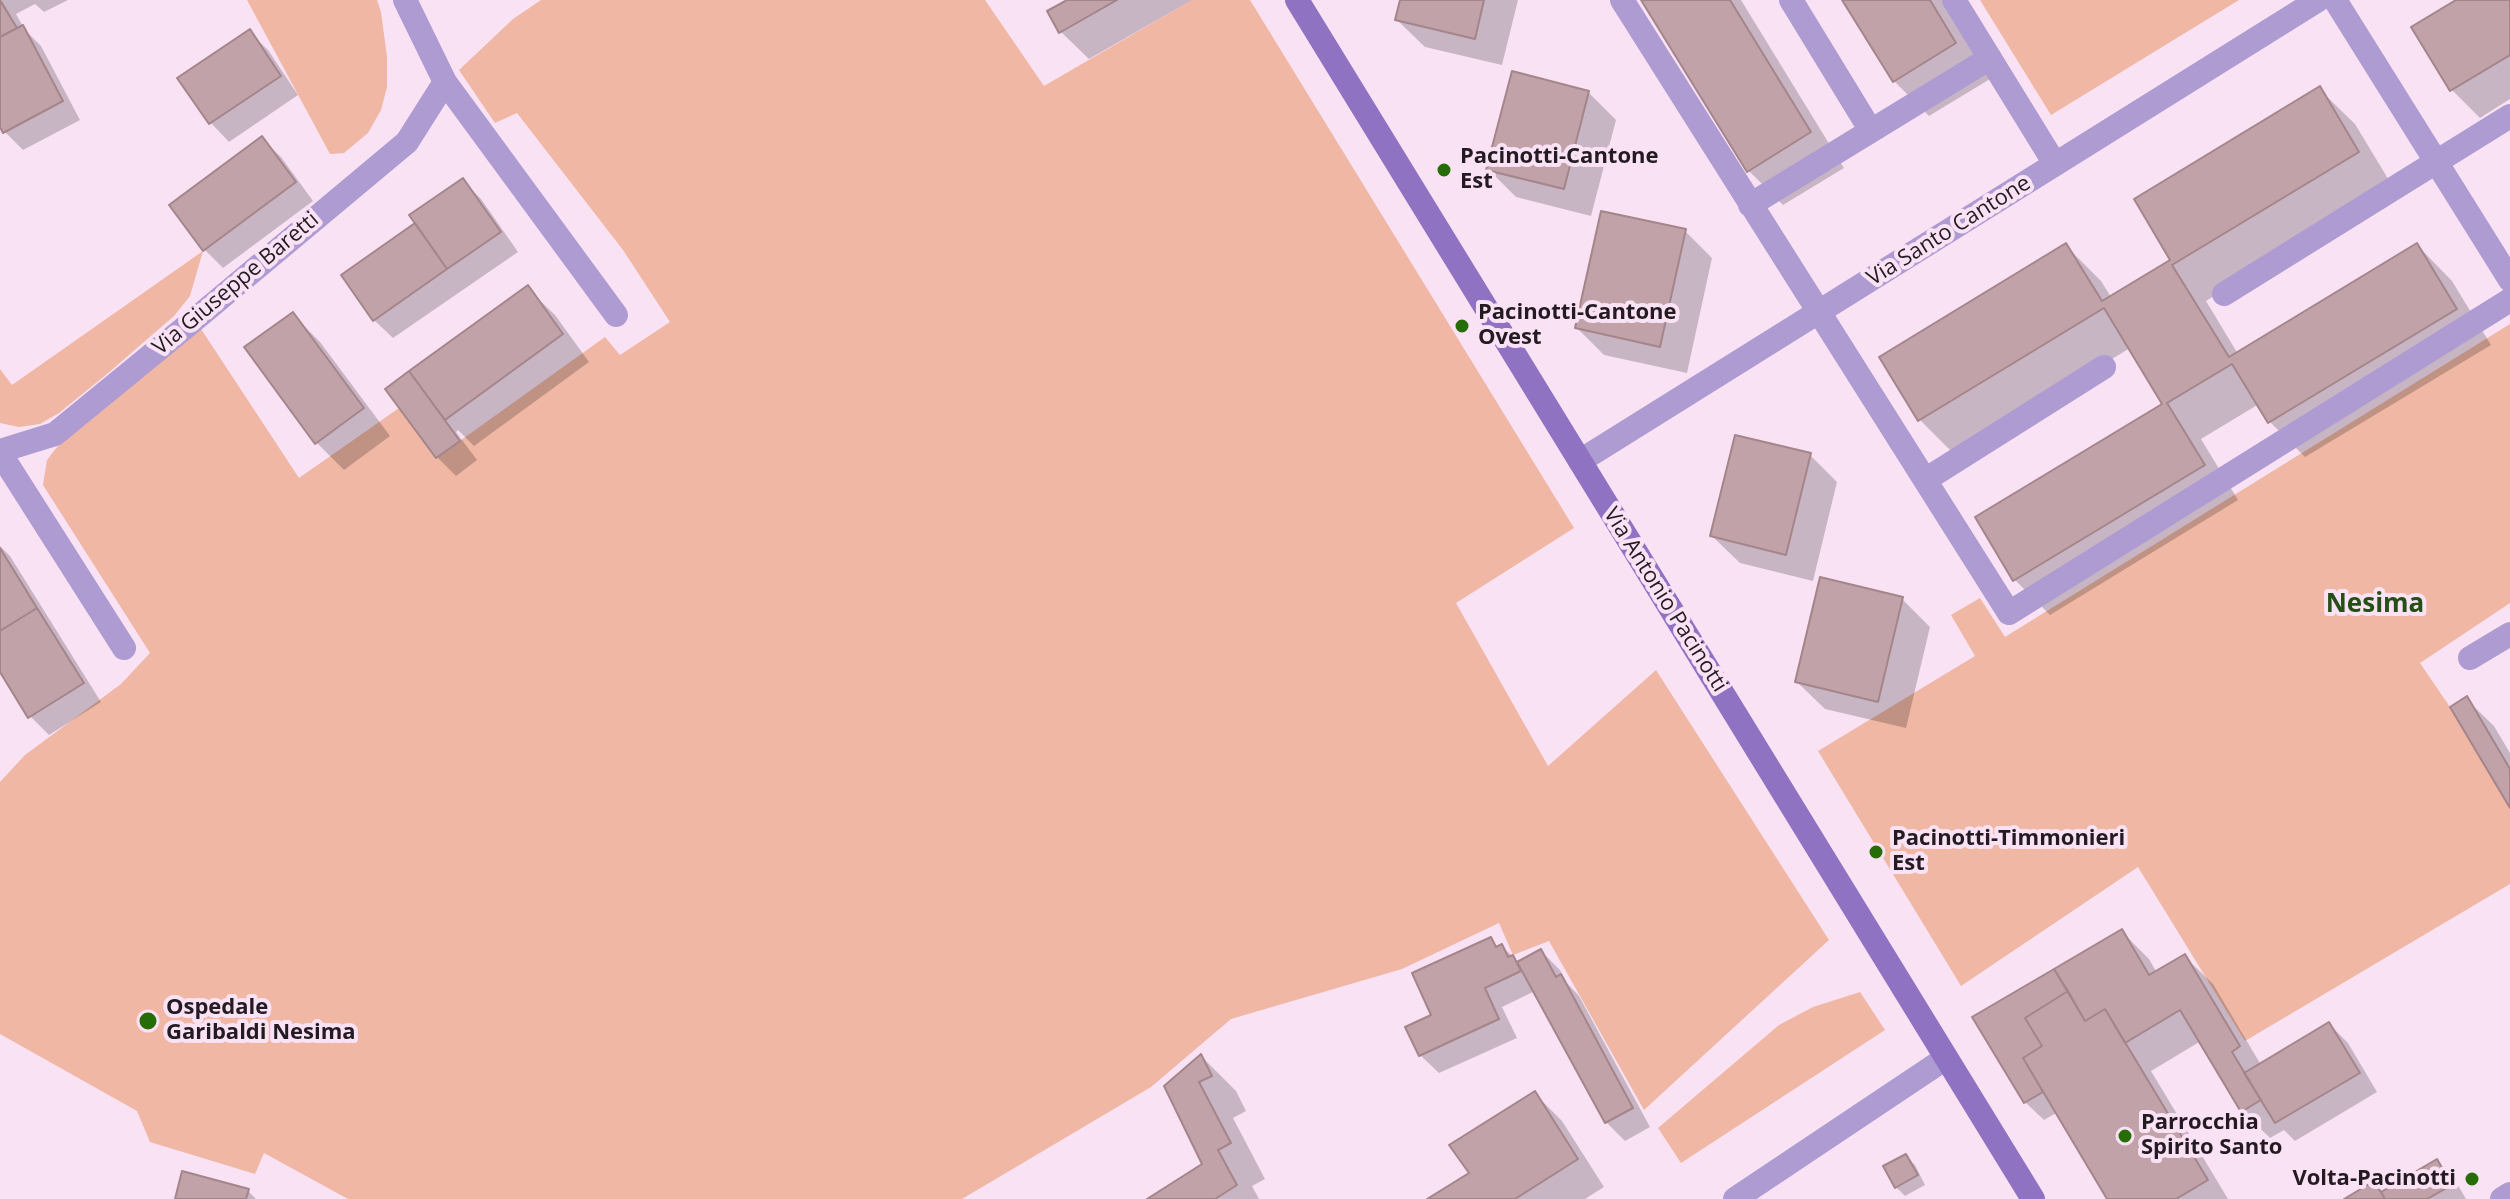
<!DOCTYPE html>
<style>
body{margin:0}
canvas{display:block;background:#fae2f5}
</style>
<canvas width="2510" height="1199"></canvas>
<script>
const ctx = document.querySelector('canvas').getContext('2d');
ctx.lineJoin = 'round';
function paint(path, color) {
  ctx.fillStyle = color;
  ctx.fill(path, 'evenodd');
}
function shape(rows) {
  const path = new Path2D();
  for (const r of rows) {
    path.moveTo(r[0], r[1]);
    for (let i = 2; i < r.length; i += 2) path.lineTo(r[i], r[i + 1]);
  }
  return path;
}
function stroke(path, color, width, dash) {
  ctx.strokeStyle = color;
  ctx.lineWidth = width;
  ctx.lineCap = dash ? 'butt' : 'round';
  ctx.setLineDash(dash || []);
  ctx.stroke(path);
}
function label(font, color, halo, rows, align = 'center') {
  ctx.font = font + ' "Open Sans",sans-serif';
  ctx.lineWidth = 8;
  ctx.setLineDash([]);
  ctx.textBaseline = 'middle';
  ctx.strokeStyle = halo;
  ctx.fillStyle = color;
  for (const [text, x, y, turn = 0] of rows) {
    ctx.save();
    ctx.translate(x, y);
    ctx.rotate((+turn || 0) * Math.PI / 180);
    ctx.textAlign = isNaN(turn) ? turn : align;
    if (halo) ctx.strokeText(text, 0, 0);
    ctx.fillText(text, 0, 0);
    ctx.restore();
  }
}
paint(shape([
 [247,0,377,0,381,12,387,57,387,87,381,110,368,133,344,153,330,154],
 [541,0,985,0,1044,86,1192,0,1250,0,1574,528,1456,603,1548,766,1656,670,1829,940,1644,1110,1549,941,1513,955,1499,923,1402,969,1231,1019,1151,1087,962,1199,348,1199,264,1153,255,1174,150,1142,137,1111,0,1034,0,782,25,755,121,684,150,653,43,485,47,460,61,442,201,329,299,478,399,408,436,458,605,337,620,355,670,322,623,250,517,113,495,123,459,70,513,19],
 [1980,0,2239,0,2051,115],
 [203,251,190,296,174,316,107,374,59,413,40,424,19,427,0,423,0,369,12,385],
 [2510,324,2510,603,2420,663,2450,707,2510,808,2510,884,2245,1041,2138,867,1961,986,1818,751,1975,656,1951,615,1980,598,2005,637],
 [1860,992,1885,1030,1681,1163,1658,1128,1779,1025,1813,1007]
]), '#efb7a4');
paint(shape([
 [0,0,68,0,44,12,35,4,16,14,25,30,41,46,80,120,23,150,5,132,0,123],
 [1071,0,1192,0,1089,59,1061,32,1050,12],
 [1402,0,1518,0,1502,65,1425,47,1397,20],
 [1644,0,1741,0,1844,168,1783,205,1748,170],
 [1845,0,1942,0,1990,79,1929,116,1894,81],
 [2459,0,2510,0,2510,99,2480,118,2452,90,2414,27],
 [249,32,268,50,298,95,229,142,211,123,180,78],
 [2319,89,2355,124,2393,187,2206,301,2238,354,2417,245,2452,281,2491,345,2305,457,2270,422,2259,404,2201,439,2238,500,2050,615,2015,580,2165,405,2130,348,1955,455,1920,420,2066,246,2101,281,2111,297,2173,260],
 [1588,92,1616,120,1591,216,1516,197,1488,169],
 [262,139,281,157,313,201,223,268,204,249],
 [463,181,481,199,518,252,393,338,374,320,418,224],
 [1685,231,1712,258,1687,373,1604,355,1577,328],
 [527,288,555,315,589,362,474,446,458,430,456,432,477,460,456,476,437,457,388,389],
 [292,314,320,342,390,436,344,470,317,443],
 [1810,455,1837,482,1813,581,1740,563,1712,536],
 [0,546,10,556,101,702,49,735,30,716,0,668],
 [1902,599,1930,627,1906,728,1825,709,1797,682],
 [2466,699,2494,726,2510,753,2510,803],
 [2121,931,2149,959,2157,973,2185,957,2213,984,2261,1065,2329,1024,2348,1043,2377,1092,2295,1141,2284,1130,2270,1138,2242,1111,2201,1041,2151,1071,2228,1199,2110,1199,2058,1112,2044,1120,2025,1102,1975,1018],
 [1490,940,1499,948,1502,946,1519,963,1541,951,1560,970,1567,983,1579,996,1650,1127,1625,1141,1606,1122,1535,991,1502,1007,1517,1038,1439,1073,1420,1055,1434,1016],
 [1201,1056,1236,1091,1246,1111,1233,1118,1265,1179,1252,1186,1259,1199,1151,1199,1205,1165,1166,1086],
 [1535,1094,1562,1121,1604,1187,1585,1199,1431,1199,1471,1174],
 [1906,1156,1915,1165,1925,1185,1905,1196,1896,1187],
 [2436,1161,2455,1180,2466,1199,2347,1199,2374,1183,2384,1193],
 [248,1191,256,1199,177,1199]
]), '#0003');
const building = shape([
 [0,0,17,28,0,37,0,0],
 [1067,0,1117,0,1059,33,1047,11,1067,0],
 [1400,0,1484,0,1475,39,1395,20,1400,0],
 [1641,0,1730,0,1811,132,1747,172,1641,0],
 [1842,0,1930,0,1956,43,1893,82,1842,0],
 [2456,0,2510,0,2510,55,2450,91,2411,27,2456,0],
 [23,25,63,101,3,133,0,127,0,37,23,25],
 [250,29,281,76,209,124,177,78,250,29],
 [1512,71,1589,91,1564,189,1486,170,1512,71],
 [2320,86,2359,152,2172,265,2229,357,2417,243,2457,309,2268,423,2232,364,2167,403,2205,465,2013,581,1975,517,2162,404,2104,308,1918,421,1879,357,2066,243,2102,301,2170,260,2134,199,2320,86],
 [262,136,296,182,203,251,169,205,262,136],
 [463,178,501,232,447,269,409,215,463,178],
 [1601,211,1686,229,1660,347,1575,328,1601,211],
 [415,223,447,269,373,321,341,275,415,223],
 [528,285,563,334,445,420,409,371,528,285],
 [293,312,364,408,315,444,244,347,293,312],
 [409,371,460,441,436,458,385,389,409,371],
 [1735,435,1811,453,1786,555,1710,536,1735,435],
 [0,548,37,608,0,631,0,548],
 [1820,577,1903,597,1878,702,1795,682,1820,577],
 [37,608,84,683,28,718,0,672,0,631,37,608],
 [2467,696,2510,769,2510,808,2450,707,2467,696],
 [2122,929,2149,975,2185,954,2240,1046,2232,1052,2261,1100,2241,1112,2180,1010,2125,1043,2105,1009,2085,1021,2054,969,2122,929],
 [1491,937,1496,947,1502,944,1508,957,1513,955,1521,971,1485,988,1499,1019,1419,1056,1405,1027,1431,1015,1412,973,1491,937],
 [1541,949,1556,977,1561,974,1633,1108,1605,1123,1517,962,1541,949],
 [2054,969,2068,991,2025,1018,2042,1046,2023,1058,2043,1092,2024,1103,1972,1017,2054,969],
 [2068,991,2085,1021,2105,1009,2208,1180,2176,1199,2107,1199,2023,1058,2042,1046,2025,1018,2068,991],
 [2329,1022,2360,1073,2275,1123,2244,1073,2329,1022],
 [1201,1054,1212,1076,1199,1082,1231,1143,1218,1150,1237,1185,1215,1199,1147,1199,1202,1164,1164,1086,1201,1054],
 [1535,1091,1578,1159,1515,1199,1427,1199,1469,1173,1449,1145,1535,1091],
 [1906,1154,1918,1175,1895,1188,1883,1166,1906,1154],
 [2437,1159,2452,1185,2427,1199,2385,1199,2381,1192,2437,1159],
 [182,1171,249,1189,246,1199,175,1199,182,1171],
 [2374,1181,2385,1199,2344,1199,2374,1181]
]);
paint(building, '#c1a2a8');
stroke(building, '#a3858a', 2);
stroke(shape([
 [1622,0,2009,613,2510,300],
 [1791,0,1871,131],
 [1954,0,2055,164],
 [2335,0,2510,280],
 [1750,205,1990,58],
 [2224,294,2510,116],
 [1925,480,2104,367]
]), '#ad9bd1', 24);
stroke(shape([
 [405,0,445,82,616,315],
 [0,451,55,434,199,316,407,142,445,82],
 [0,453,124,648],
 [1580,461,2318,0],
 [2470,658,2510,634],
 [1735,1199,1946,1058],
 [2502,1199,2510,1194]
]), '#ad9bd1', 24);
stroke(shape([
 [1297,0,2033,1199]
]), '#8f72c2', 24);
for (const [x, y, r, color] of [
 [1444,170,8,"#266c07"],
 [1462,326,8,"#266c07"],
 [1876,852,8,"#266c07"],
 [148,1021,10,"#266c07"],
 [2125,1136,8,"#266c07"],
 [2472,1179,8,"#266c07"]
]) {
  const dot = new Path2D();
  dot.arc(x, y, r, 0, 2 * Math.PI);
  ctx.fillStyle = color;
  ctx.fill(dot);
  stroke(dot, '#fae2f5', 3);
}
label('bold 22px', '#241b22', '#fae2f5', [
 ["Pacinotti-Cantone",1460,157],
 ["Est",1460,182],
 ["Pacinotti-Cantone",1478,313],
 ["Ovest",1478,338],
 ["Pacinotti-Timmonieri",1892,839],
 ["Est",1892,864],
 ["Ospedale",166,1008],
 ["Garibaldi Nesima",166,1033],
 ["Parrocchia",2141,1123],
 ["Spirito Santo",2141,1148],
 ["Volta-Pacinotti",2456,1179,"right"]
], 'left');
label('22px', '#241b22', '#fae2f5', [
 ["Via Santo Cantone",1949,231,-32],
 ["Via Giuseppe Baretti",236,284,-40],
 ["Via Antonio Pacinotti",1665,600,58]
]);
label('bold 26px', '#245016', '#fae2f5', [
 ["Nesima",2375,605]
]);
</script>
